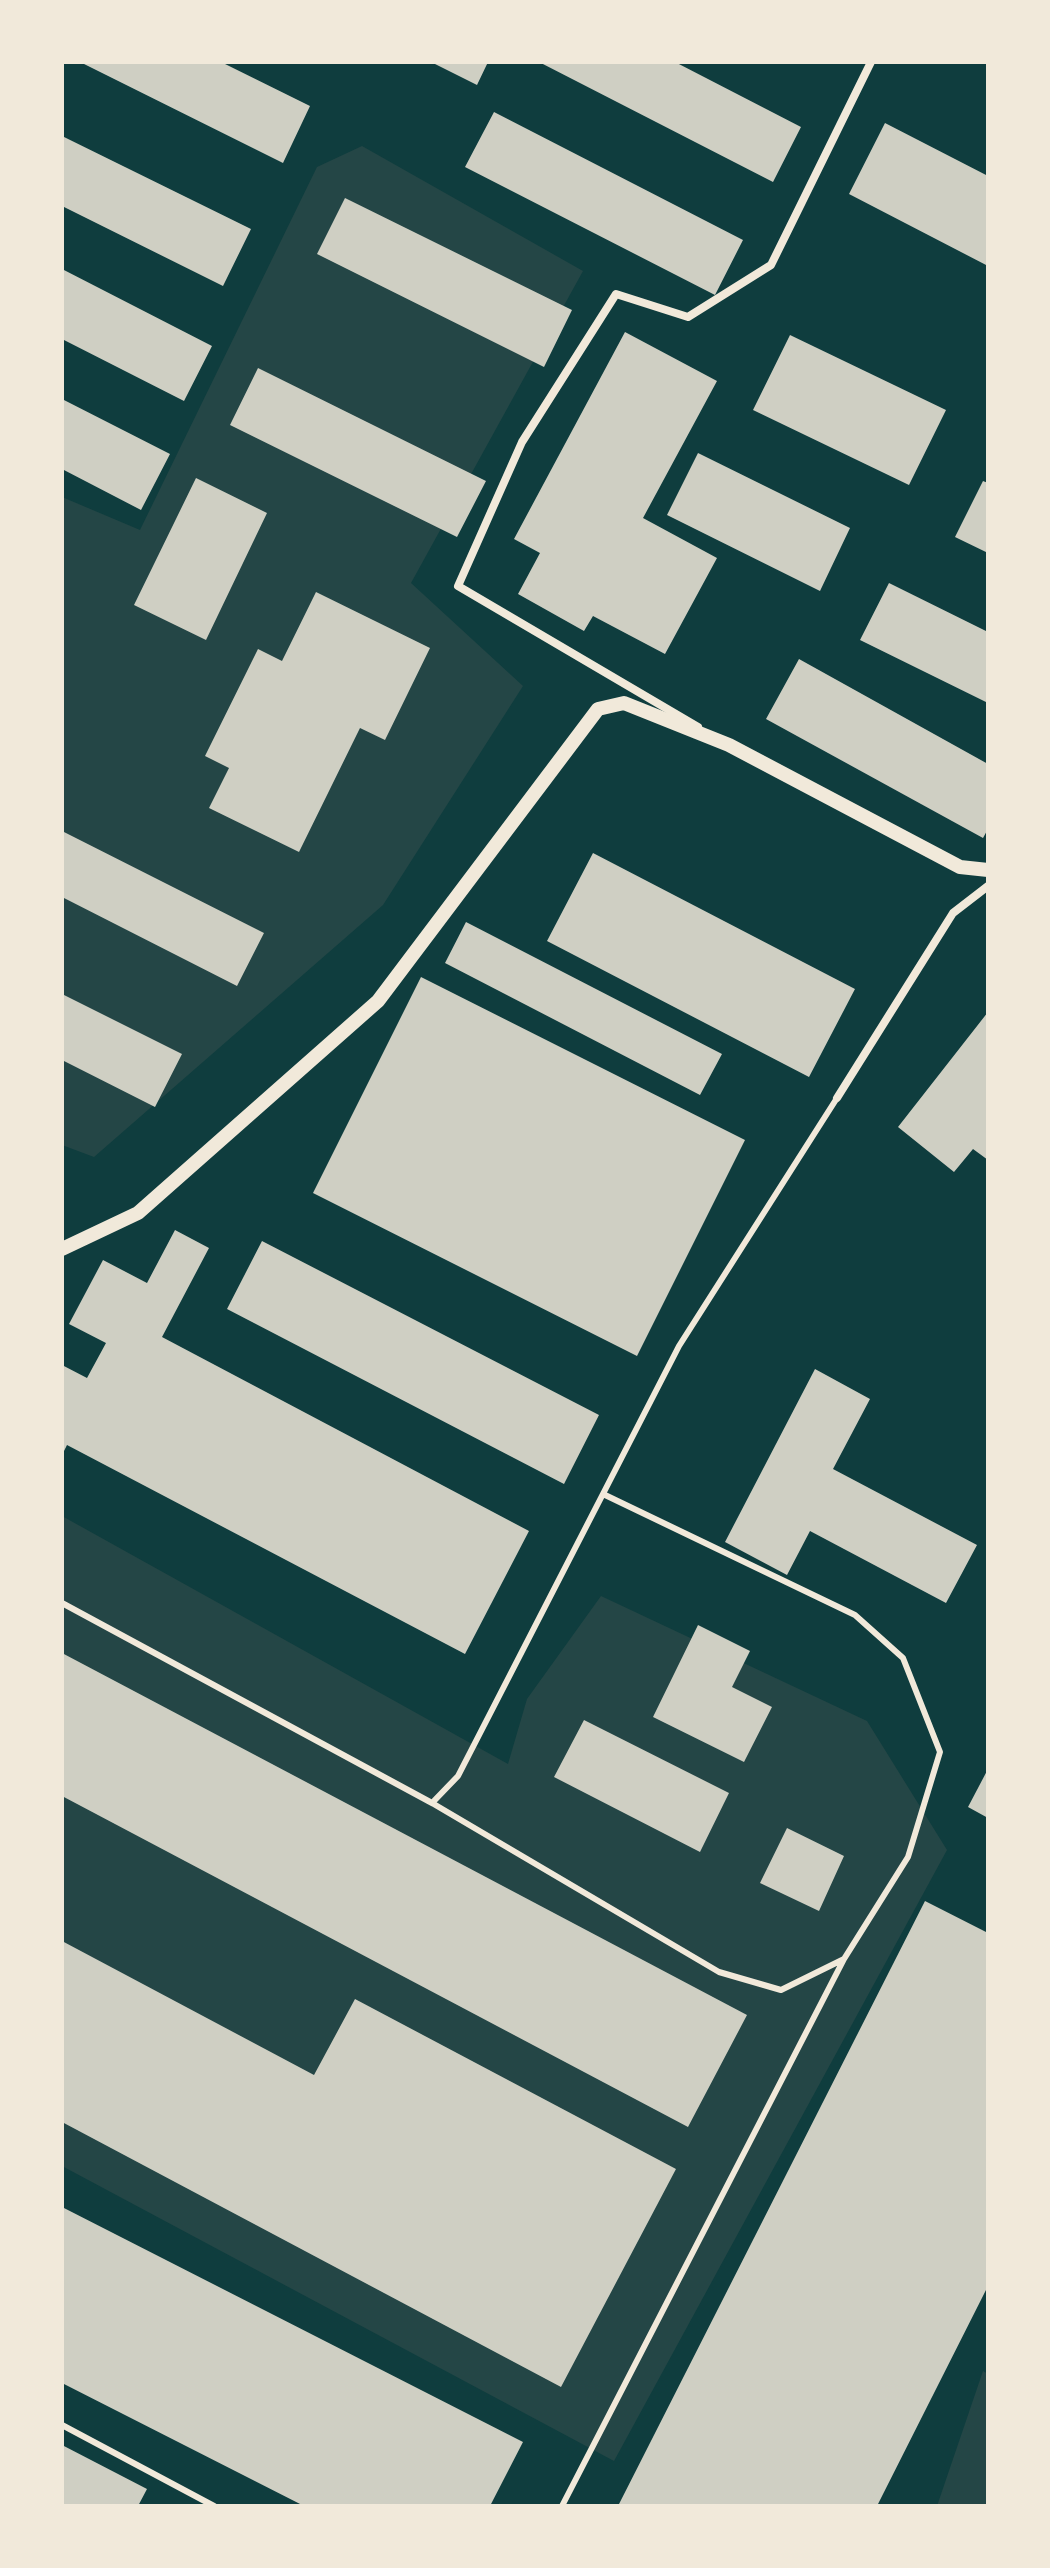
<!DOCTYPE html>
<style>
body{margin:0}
#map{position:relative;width:1050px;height:2568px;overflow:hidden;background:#0f3d3e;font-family:Poppins,sans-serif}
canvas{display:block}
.frame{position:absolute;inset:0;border:64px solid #f1e9da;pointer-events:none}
</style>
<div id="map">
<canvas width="1050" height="2568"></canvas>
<div class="frame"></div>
</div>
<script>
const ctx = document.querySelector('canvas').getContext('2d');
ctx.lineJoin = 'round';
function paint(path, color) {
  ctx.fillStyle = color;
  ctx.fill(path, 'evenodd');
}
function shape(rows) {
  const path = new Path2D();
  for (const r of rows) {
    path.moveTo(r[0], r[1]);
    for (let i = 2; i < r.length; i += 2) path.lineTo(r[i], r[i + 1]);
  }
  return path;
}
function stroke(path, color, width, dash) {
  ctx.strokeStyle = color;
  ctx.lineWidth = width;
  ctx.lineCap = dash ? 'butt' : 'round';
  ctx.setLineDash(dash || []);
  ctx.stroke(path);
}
paint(shape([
 [362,146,583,271,411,583,523,686,383,905,94,1157,62,1145,62,497,140,530,317,167],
 [62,1516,508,1764,527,1699,601,1596,867,1721,947,1850,614,2461,62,2166],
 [983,2371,988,2374,988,2506,937,2506]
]), '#244646');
paint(shape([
 [80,62,221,62,310,106,283,163],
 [431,62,488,62,477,85],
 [539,62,675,62,801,127,773,182],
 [494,112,743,240,715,295,465,167],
 [885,123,988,176,988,266,849,194],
 [62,136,251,229,223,286,62,206],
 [345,198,572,310,544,367,317,254],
 [62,269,212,346,184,401,62,339],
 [625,332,717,381,643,518,717,558,665,654,593,616,584,631,518,594,540,553,514,539],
 [790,335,946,410,909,485,753,410],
 [258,368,486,481,457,537,230,425],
 [62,399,170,454,141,510,62,469],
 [698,453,850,528,820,591,667,515],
 [196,478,267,513,206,640,134,605],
 [983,481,988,483,988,553,955,537],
 [889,583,988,632,988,703,860,640],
 [316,592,430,648,385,740,360,728,299,852,209,808,229,768,205,756,258,649,282,661],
 [799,659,988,764,988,829,983,838,766,719],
 [62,831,264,933,237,986,62,897],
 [593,853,855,989,809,1077,547,941],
 [466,922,722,1054,700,1095,445,963],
 [421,977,745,1140,637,1356,313,1193],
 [62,994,182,1054,155,1107,62,1060],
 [988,1012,988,1160,973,1149,954,1172,898,1127],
 [175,1230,209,1248,162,1337,529,1531,465,1654,67,1445,62,1455,62,1365,87,1378,106,1343,69,1324,103,1260,147,1283],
 [262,1241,599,1415,564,1484,227,1309],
 [815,1369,870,1399,833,1469,977,1545,946,1603,810,1531,787,1575,725,1542],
 [698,1625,750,1651,732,1687,772,1707,744,1762,653,1717],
 [62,1653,747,2015,688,2127,62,1796],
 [584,1720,729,1793,700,1852,554,1777],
 [988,1769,988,1818,968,1807],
 [787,1828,844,1856,819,1911,760,1883],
 [925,1901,988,1933,988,2286,877,2506,618,2506],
 [62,1941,314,2075,355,1999,676,2169,561,2387,62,2122],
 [62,2207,523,2442,490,2506,304,2506,62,2383],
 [62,2445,147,2489,138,2506,62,2506]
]), '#cfcfc3');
stroke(shape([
 [603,1494,855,1615,903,1658,940,1752,908,1857,844,1959,781,1990,719,1972,432,1803,458,1776,679,1346,837,1098],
 [62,1603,432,1803],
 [62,2425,214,2506],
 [562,2506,844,1959]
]), '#f1e9da', 6);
stroke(shape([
 [698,727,458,586,522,442,616,294,688,317,771,265,871,62],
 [837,1098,953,913,988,886]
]), '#f1e9da', 8);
stroke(shape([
 [62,1249,138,1213,378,1001,598,709,624,703,729,745,960,867,988,870]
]), '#f1e9da', 14);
</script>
